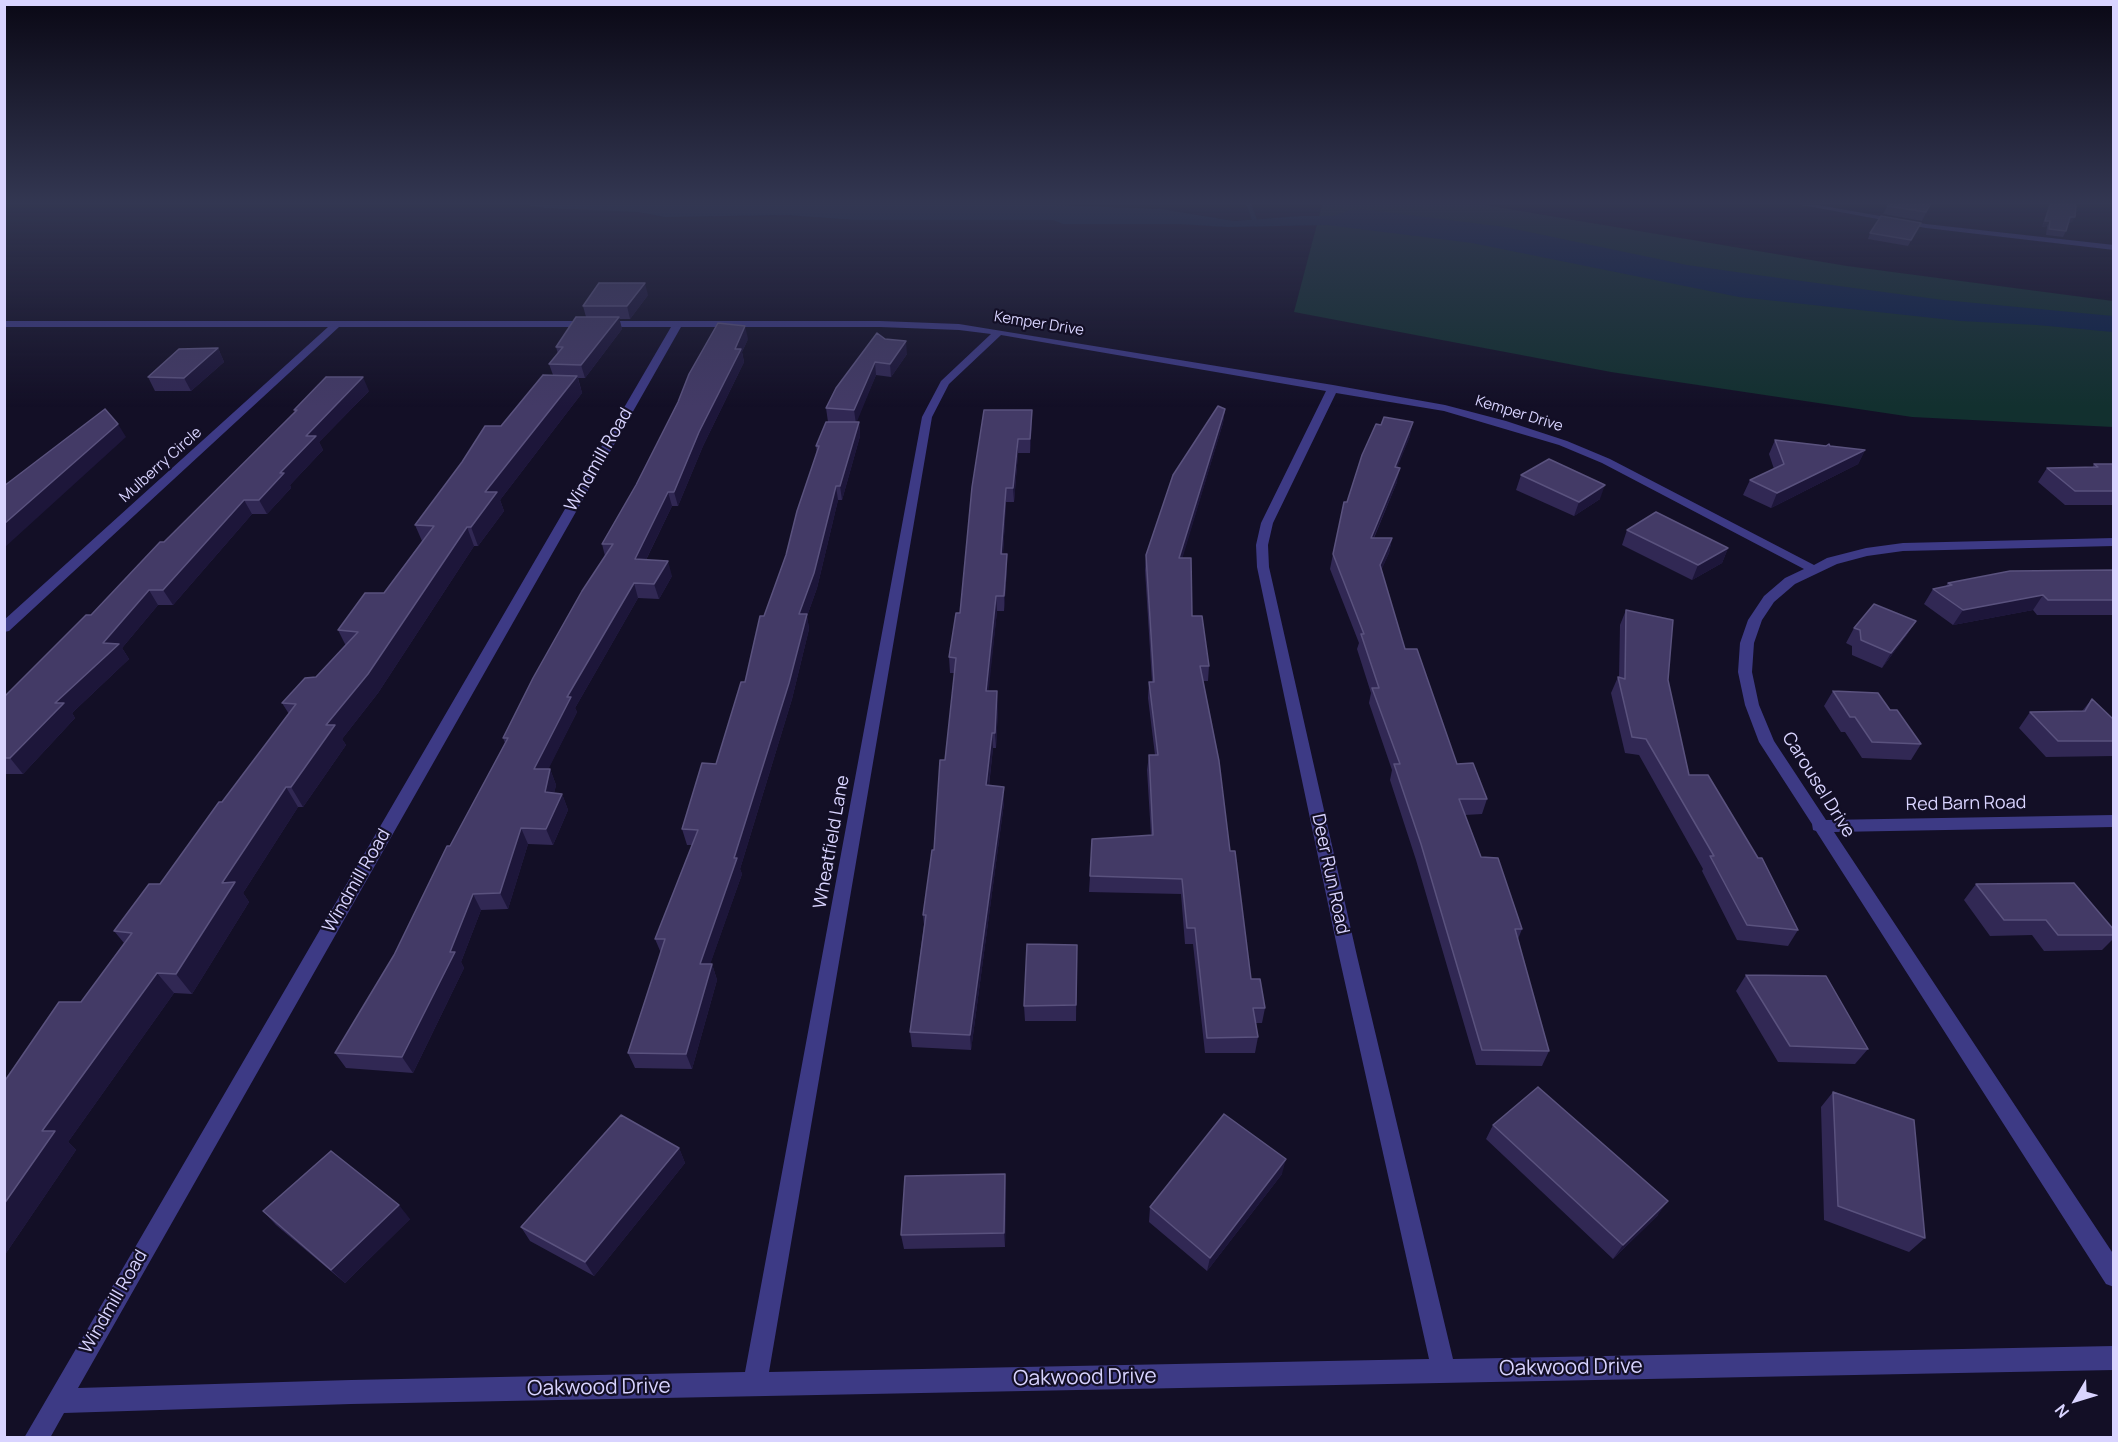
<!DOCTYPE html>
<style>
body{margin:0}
#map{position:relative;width:2118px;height:1442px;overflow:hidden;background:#130f26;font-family:Manrope,sans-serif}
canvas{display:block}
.frame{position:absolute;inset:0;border:6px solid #d9d4ff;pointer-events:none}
.north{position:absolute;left:2046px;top:1370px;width:60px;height:60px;-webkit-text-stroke:4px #130f26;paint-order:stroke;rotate:232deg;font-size:16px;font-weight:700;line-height:24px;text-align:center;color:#d9d4ff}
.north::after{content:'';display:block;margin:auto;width:21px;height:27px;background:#d9d4ff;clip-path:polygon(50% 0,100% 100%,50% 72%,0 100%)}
</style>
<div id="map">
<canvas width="2118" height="1442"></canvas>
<div class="frame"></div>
<div class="north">N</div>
</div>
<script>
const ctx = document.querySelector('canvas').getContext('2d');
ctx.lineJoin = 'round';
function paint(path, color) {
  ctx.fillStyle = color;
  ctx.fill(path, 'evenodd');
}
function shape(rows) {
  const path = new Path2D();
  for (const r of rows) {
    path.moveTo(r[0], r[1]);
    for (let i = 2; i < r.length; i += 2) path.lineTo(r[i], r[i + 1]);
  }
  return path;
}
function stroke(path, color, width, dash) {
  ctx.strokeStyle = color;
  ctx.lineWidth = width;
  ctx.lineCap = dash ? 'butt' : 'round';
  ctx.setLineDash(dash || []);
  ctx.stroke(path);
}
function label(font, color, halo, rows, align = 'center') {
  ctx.font = font + ' Manrope,sans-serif';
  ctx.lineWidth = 4.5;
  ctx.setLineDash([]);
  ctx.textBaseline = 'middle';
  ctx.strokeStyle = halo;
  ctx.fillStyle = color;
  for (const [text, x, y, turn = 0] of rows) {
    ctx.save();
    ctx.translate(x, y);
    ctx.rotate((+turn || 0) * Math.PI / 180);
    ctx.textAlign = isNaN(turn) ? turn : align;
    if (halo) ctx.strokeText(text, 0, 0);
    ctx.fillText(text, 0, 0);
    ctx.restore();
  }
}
paint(shape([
 [1322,205,1485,205,1847,266,2113,301,2113,427,1912,417,1611,372,1294,312]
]), '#12302f');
paint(shape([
 [529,205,1050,205,1161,209,1234,221,1301,216,1334,216,1347,211,1361,209,1505,227,1687,265,1757,275,1943,300,2113,316,2113,332,2037,325,1961,321,1739,297,1472,243,1327,225,1228,227,1179,224,1063,224,1053,220,854,220,787,215,665,217,638,212,544,208]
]), '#0c2248');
stroke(shape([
 [1249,205,1256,224]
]), '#0c2248', 5);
paint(shape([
 [1802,205,1818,205,1926,224,2114,245,2114,250,1926,228,1802,205],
 [4,321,880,321,959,324,1333,385,1445,405,1506,421,1567,441,1610,459,1814,565,1827,558,1866,548,1903,543,2114,538,2114,546,1903,551,1867,556,1837,564,1795,584,1774,602,1762,620,1754,643,1752,672,1759,705,1774,741,1826,820,2114,815,2114,827,1834,832,2114,1255,2114,1287,2106,1284,1816,831,1813,830,1812,824,1759,742,1745,705,1738,672,1740,643,1748,620,1764,596,1785,578,1804,569,1602,463,1559,445,1444,411,1336,393,1273,523,1268,545,1269,567,1357,956,1453,1359,2114,1346,2114,1370,351,1404,64,1413,50,1438,24,1438,671,327,339,327,9,631,4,632,4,620,328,327,4,327,4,321],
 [681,327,880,327,959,330,991,334,941,381,922,417,745,1372,351,1380,78,1388,681,327],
 [1001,335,1326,391,1261,523,1256,545,1257,567,1339,956,1429,1359,769,1372,932,417,949,384,1001,335]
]), '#3d3a85');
paint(shape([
 [1888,205,1930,205,1922,221,1883,214],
 [2049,205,2076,205,2072,222,2069,223,2066,231,2063,237,2046,235,2047,226,2042,227],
 [1921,223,1908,246,1868,239,1870,233],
 [648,295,630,319,619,319,622,329,585,378,578,378,582,393,500,500,504,511,478,546,474,546,378,693,342,739,346,745,303,807,298,807,243,893,249,902,192,994,174,993,68,1142,76,1150,4,1256,4,1082,81,1002,124,943,114,931,160,884,289,714,282,703,316,677,346,646,338,630,384,593,422,541,415,525,501,426,553,375,549,364,558,354,556,347,586,317,583,306],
 [877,333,907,354,891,377,876,375,856,422,859,422,860,436,842,500,838,500,817,588,807,616,809,629,792,699,740,869,742,874,710,964,712,964,717,980,692,1069,635,1068,628,1053,661,953,655,939,692,845,687,845,682,829,716,764,745,682,764,616,786,555,817,454,816,446,828,422,826,408],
 [748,339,742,352,744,362,703,446,678,506,672,506,646,560,672,576,659,599,638,598,575,708,577,712,548,769,550,769,556,785,554,793,562,794,568,810,553,845,528,844,508,909,481,910,461,962,464,968,413,1073,346,1068,335,1053,394,955,450,846,505,743,503,738,605,556,602,544],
 [218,348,224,362,191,391,155,391,148,377],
 [369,391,319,442,323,450,290,485,291,488,267,514,252,514,173,605,158,605,122,648,129,659,72,713,75,718,23,774,4,774,4,697,91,615,295,412,294,410],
 [1225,409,1223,423,1182,558,1192,616,1209,666,1208,681,1203,681,1230,851,1251,979,1265,1008,1262,1023,1256,1023,1258,1037,1255,1053,1205,1053,1193,944,1185,944,1181,894,1089,892,1090,876,1151,835,1147,770,1149,755,1155,755,1148,698,1149,682,1152,682,1145,570,1146,555],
 [1032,410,1030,453,1018,453,1014,502,1006,502,1003,554,1007,569,1004,611,997,611,988,691,998,707,996,748,993,748,989,786,1004,803,971,1050,912,1047,910,1032,924,925,923,915,934,850,955,673,950,673,949,657,960,613,972,487],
 [1410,436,1397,467,1397,482,1374,538,1392,538,1389,553,1381,570,1405,649,1457,764,1487,799,1482,814,1465,815,1481,857,1522,929,1518,939,1549,1051,1542,1066,1476,1065,1416,860,1390,780,1392,770,1369,703,1371,693,1357,649,1359,643,1330,569,1333,554,1347,502],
 [1775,440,1865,450,1858,464,1771,508,1743,495,1750,480,1774,469,1769,454],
 [2094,464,2114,464,2114,505,2065,505,2038,482,2047,468,2092,468],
 [1521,475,1600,499,1574,516,1516,490],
 [1627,530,1728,548,1722,563,1692,580,1622,545],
 [2114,570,2114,615,2037,615,2033,610,1953,625,1924,604,1933,589,1946,586,1948,583],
 [1626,610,1668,680,1689,775,1798,930,1788,946,1737,940,1702,871,1703,869,1639,755,1625,753,1611,693,1618,677,1619,678,1620,625],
 [1916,621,1906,636,1882,668,1852,655,1852,646,1846,643,1854,628],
 [1833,691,1890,710,1921,744,1911,760,1862,758,1845,732,1841,732,1824,706],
 [2092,699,2114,720,2114,756,2046,757,2019,728,2030,712,2082,711],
 [1976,884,2114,930,2114,938,2102,950,2044,951,2032,935,1990,936,1964,900],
 [1077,945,1076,1021,1025,1021,1024,1006],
 [1746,975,1868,1049,1855,1064,1778,1062,1736,991],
 [1833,1092,1925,1238,1909,1252,1824,1220,1821,1107],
 [1493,1125,1658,1215,1613,1259,1486,1139],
 [679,1148,685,1163,594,1276,530,1241,521,1227],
 [1005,1174,1006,1189,1005,1247,904,1249,901,1235],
 [1282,1174,1207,1271,1149,1222,1150,1207],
 [263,1211,410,1219,345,1283,276,1225]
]), '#312854');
paint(shape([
 [2070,217,2075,217,2072,222,2067,223],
 [2045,221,2050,221,2047,226,2042,227],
 [645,283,648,295,630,319,627,306],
 [619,317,622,329,585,378,581,365],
 [745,326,748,339,742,352,744,362,703,446,678,506,674,492],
 [906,341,907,354,891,377,890,364],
 [218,348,224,362,191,391,184,378],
 [875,362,876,375,856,424,854,410],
 [577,376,582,393,500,500,504,511,478,546,471,527,485,492],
 [363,377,369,391,319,442,323,450,290,485,291,488,267,514,259,500,280,473,306,436],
 [1225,409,1223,423,1178,573,1179,558],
 [1032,410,1032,424,1030,453,1030,439],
 [859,422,860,436,842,500,840,486],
 [1413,422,1410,436,1392,481,1395,467],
 [118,424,126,437,4,548,4,524],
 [1018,439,1018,453,1014,502,1013,488],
 [1865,450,1858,464,1771,508,1777,493],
 [1400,468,1397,482,1367,553,1371,538],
 [1605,485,1600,499,1574,516,1579,502],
 [836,486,838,500,817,588,807,616,809,629,792,699,740,869,742,874,705,979,700,964,734,858,799,614],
 [1006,488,1006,502,1002,569,1001,554],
 [668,492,672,506,639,574,635,559],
 [244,500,252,514,173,605,163,590],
 [467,527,474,546,378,693,342,739,346,745,303,807,291,787,326,725],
 [1392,538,1389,553,1377,580,1380,565],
 [1728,548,1722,563,1692,580,1698,565],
 [1007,554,1007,569,1004,611,1004,596],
 [668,561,672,576,659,599,654,584],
 [634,583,638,598,575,708,577,712,541,784,534,769,567,697],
 [149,590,158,605,122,648,129,659,72,713,75,718,23,774,10,758,103,643],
 [2043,595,2033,610,1953,625,1963,610],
 [996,596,997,611,987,707,986,691],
 [1916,621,1906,636,1882,668,1891,653],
 [997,691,998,707,996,748,995,733],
 [992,733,993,748,987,801,986,785],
 [550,769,556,785,551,808,545,792],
 [286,787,298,807,243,893,249,902,192,994,176,974,222,883],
 [1004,787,1004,803,971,1050,970,1035],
 [562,794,568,810,553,845,546,829],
 [521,828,528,844,508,909,500,893],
 [473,894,481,910,461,962,464,968,413,1073,402,1057,450,952],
 [712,964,717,980,692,1069,686,1054],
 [157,973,174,993,68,1142,76,1150,4,1256,4,1204,42,1131],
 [679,1148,685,1163,594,1276,585,1262],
 [1286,1159,1282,1174,1207,1271,1210,1258],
 [1005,1174,1006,1189,1005,1247,1004,1233],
 [1668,1201,1658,1215,1613,1259,1623,1245],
 [399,1205,410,1219,345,1283,331,1270]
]), '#1d163a');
const building = shape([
 [1888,205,1930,205,1926,212,1887,206,1888,205],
 [2050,205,2076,205,2075,217,2070,217,2066,231,2049,229,2050,221,2045,221,2050,205],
 [1881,216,1921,223,1911,240,1870,233,1881,216],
 [599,283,645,283,627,306,583,306,599,283],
 [576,317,619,317,581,365,549,364,563,347,556,347,576,317],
 [718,323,745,326,735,349,741,349,699,432,674,492,668,492,635,559,668,561,654,584,634,583,567,697,571,697,534,769,550,769,545,792,562,794,546,829,521,828,500,893,473,894,450,952,455,952,402,1057,335,1053,394,955,447,846,450,846,508,738,503,738,533,678,582,591,613,544,602,544,636,485,678,402,689,374,718,323],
 [877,333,885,339,906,341,890,364,875,362,854,410,826,408,836,388,877,333],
 [218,348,184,378,148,377,179,349,218,348],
 [543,375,577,376,485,492,497,492,471,527,467,527,368,674,326,725,335,725,291,787,286,787,222,883,235,882,176,974,157,973,42,1131,55,1131,4,1204,4,1082,59,1002,81,1002,132,933,114,931,149,884,160,884,219,802,222,802,296,704,282,703,305,678,316,677,358,632,338,630,365,593,384,593,434,526,415,525,462,462,485,426,501,426,543,375],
 [326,377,363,377,306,436,316,436,280,473,284,473,259,500,244,500,163,590,149,590,103,643,119,644,55,703,64,703,10,758,4,758,4,697,86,615,91,615,160,542,164,542,297,410,294,410,326,377],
 [1218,406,1225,409,1179,558,1191,558,1192,616,1202,616,1209,666,1200,666,1219,761,1230,851,1235,851,1251,979,1260,979,1265,1008,1253,1008,1258,1037,1207,1038,1195,928,1187,928,1182,879,1090,876,1092,839,1153,835,1149,755,1158,755,1149,682,1154,682,1146,555,1173,475,1218,406],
 [105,409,118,424,4,524,4,486,105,409],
 [984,410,1032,410,1030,439,1018,439,1013,488,1006,488,1001,554,1007,554,1004,596,996,596,986,691,997,691,995,733,992,733,986,785,1004,787,970,1035,910,1032,926,915,923,915,932,850,934,850,940,760,945,760,956,658,949,657,956,613,960,613,972,487,984,410],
 [1384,417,1413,422,1395,467,1400,468,1371,538,1392,538,1380,565,1405,649,1417,649,1457,764,1473,763,1487,799,1459,799,1481,857,1498,858,1522,929,1515,929,1549,1051,1482,1050,1421,844,1394,764,1400,764,1372,688,1379,688,1361,634,1364,634,1333,554,1344,502,1347,502,1362,455,1376,424,1381,425,1384,417],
 [826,422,859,422,840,486,836,486,814,573,799,614,807,614,789,683,734,858,737,858,700,964,712,964,686,1054,628,1053,665,939,655,939,698,830,682,829,702,763,716,764,741,682,745,682,760,616,764,616,786,555,797,511,819,446,816,446,826,422],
 [1775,440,1826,446,1829,444,1830,446,1865,450,1777,493,1750,480,1784,464,1775,440],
 [1549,459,1605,485,1579,502,1521,475,1549,459],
 [2094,464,2114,464,2114,491,2075,491,2047,468,2098,467,2094,464],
 [1656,512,1728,548,1698,565,1627,530,1656,512],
 [2114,570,2114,600,2048,600,2043,595,1963,610,1933,589,1952,585,1948,583,2010,571,2114,570],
 [1874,604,1916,621,1891,653,1861,640,1860,630,1854,628,1874,604],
 [1626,610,1673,620,1668,680,1689,775,1708,775,1758,858,1762,858,1798,930,1747,925,1710,856,1714,856,1646,739,1632,737,1618,677,1625,679,1626,610],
 [1833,691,1878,693,1890,710,1897,710,1921,744,1872,742,1855,717,1850,717,1833,691],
 [2092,699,2114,720,2114,741,2058,741,2030,712,2085,711,2092,699],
 [2074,883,2114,930,2114,935,2058,935,2046,920,2004,920,1976,884,2074,883],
 [1027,944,1077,945,1076,1005,1024,1006,1027,944],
 [1746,975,1826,976,1868,1049,1790,1046,1746,975],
 [1538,1087,1668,1201,1623,1245,1493,1125,1538,1087],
 [1833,1092,1914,1120,1925,1238,1838,1206,1833,1092],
 [1224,1114,1286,1159,1210,1258,1150,1207,1224,1114],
 [621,1115,679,1148,585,1262,521,1227,621,1115],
 [331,1151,399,1205,331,1270,263,1211,331,1151],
 [1005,1174,1004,1233,901,1235,905,1176,1005,1174]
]);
paint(building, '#433a66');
stroke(building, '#5a527e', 1.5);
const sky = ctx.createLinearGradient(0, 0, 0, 407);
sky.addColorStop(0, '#0a0815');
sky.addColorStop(0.5, '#333752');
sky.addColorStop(1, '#33375200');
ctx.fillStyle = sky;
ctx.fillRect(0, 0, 2118, 407);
label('15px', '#d9d4ff', '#130f26', [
 ["Kemper Drive",1039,324,9],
 ["Kemper Drive",1519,414,17],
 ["Mulberry Circle",161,465,-42]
]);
label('18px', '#d9d4ff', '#130f26', [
 ["Windmill Road",599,460,-60],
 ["Carousel Drive",1818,785,58],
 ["Red Barn Road",1966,804,-1],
 ["Wheatfield Lane",832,842,-80],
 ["Deer Run Road",1330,874,78],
 ["Windmill Road",357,881,-60],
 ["Windmill Road",114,1302,-60]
]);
label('21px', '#d9d4ff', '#130f26', [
 ["Oakwood Drive",1571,1368,-1],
 ["Oakwood Drive",1085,1378,-1],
 ["Oakwood Drive",599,1388,-1]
]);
</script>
